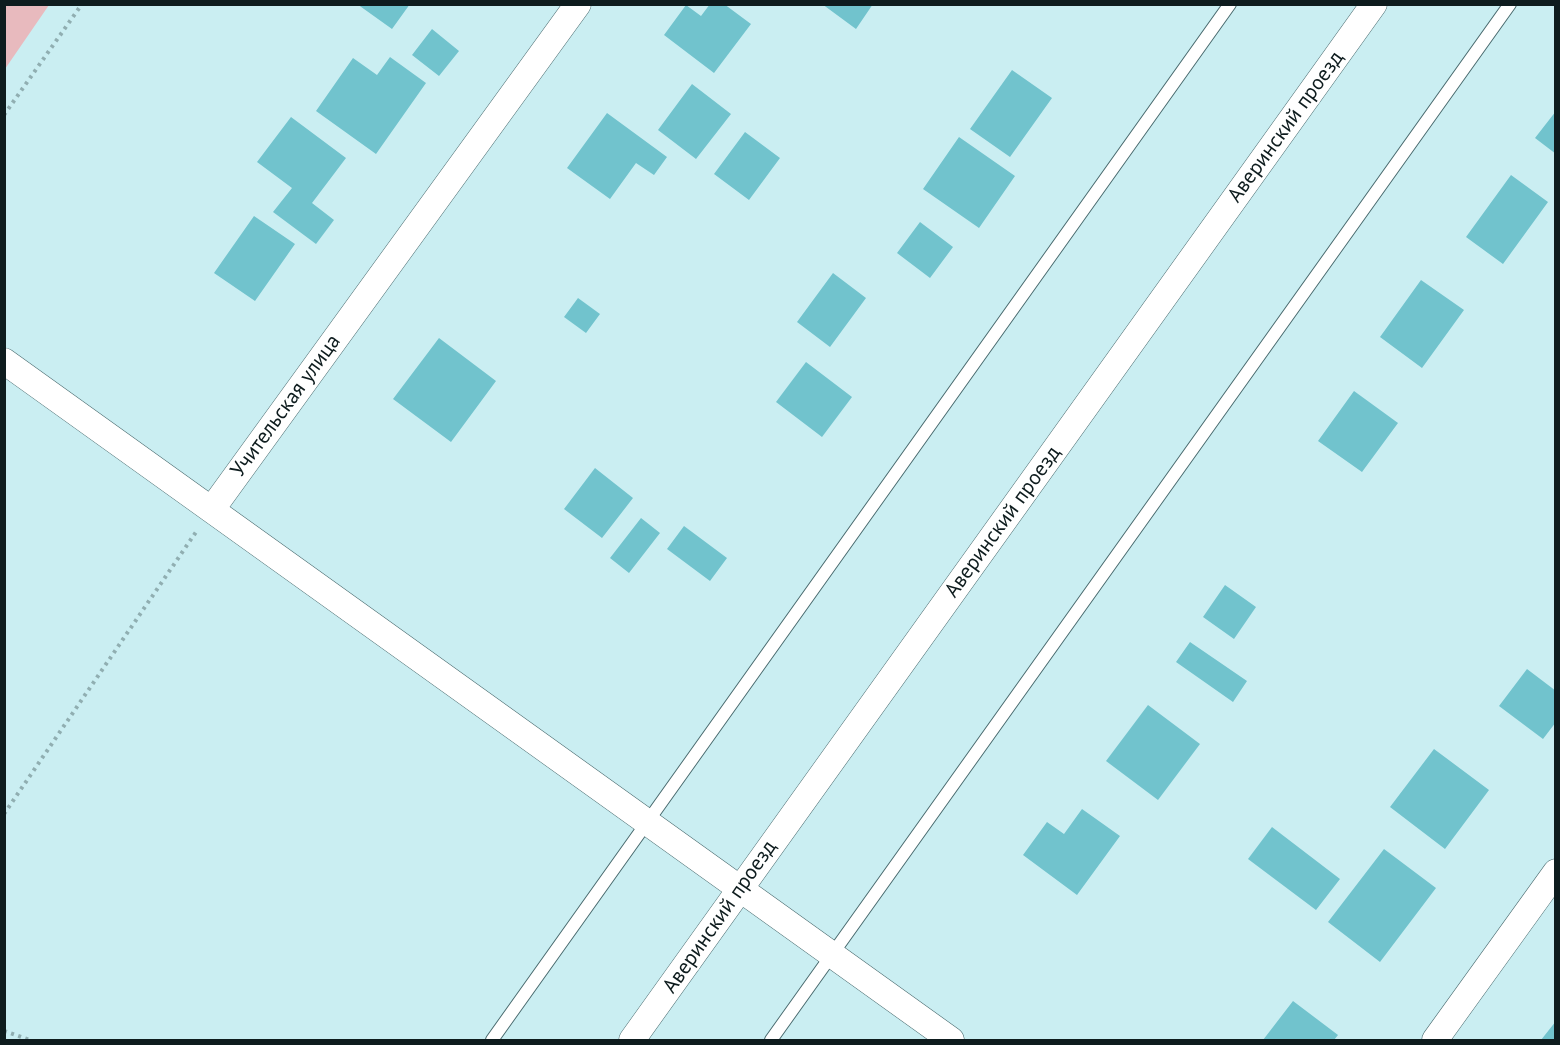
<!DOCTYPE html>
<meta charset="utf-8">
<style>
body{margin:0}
#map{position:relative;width:1560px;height:1045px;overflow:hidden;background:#caeef2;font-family:"PT Sans",sans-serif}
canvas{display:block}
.frame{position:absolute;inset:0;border:6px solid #0e1c1e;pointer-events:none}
</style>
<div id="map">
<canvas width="1560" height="1045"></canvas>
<div class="frame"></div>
</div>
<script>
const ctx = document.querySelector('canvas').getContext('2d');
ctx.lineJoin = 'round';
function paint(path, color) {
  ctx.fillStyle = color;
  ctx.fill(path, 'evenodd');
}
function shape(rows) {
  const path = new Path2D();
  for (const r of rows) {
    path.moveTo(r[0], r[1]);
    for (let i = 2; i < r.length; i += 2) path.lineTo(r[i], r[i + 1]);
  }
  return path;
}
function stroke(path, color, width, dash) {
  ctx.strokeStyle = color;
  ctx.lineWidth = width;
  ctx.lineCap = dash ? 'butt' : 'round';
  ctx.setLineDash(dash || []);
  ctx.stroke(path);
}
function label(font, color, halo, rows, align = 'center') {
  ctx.font = font + ' "PT Sans",sans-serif';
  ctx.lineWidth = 4.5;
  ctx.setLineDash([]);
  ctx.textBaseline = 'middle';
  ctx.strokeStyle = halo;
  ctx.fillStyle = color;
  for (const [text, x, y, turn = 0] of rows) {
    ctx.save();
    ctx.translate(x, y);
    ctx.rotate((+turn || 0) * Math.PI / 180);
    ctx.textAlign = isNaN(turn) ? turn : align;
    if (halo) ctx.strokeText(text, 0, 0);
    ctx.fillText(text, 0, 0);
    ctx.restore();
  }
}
paint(shape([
 [5,4,49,5,5,69,4,5]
]), '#e8babe');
paint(shape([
 [357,4,410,4,392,29],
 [710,4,724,4,751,24,714,73,664,35,686,5,701,16],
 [822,4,873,4,856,29],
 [432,29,459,51,439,76,412,55],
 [390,57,426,83,376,154,316,111,353,58,377,75],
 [1012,70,1052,98,1010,157,970,129],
 [692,84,731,114,696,159,658,130],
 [1556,111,1556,154,1535,138],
 [607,113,667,157,654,175,636,163,610,199,567,168],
 [291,117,346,158,312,203,334,220,316,244,273,212,292,188,257,162],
 [745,132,780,158,749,200,714,174],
 [959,137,1015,176,979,228,923,189],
 [1511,175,1548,202,1503,264,1466,237],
 [254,216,295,244,255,301,214,273],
 [920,222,953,247,930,278,897,253],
 [833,273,866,298,830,347,797,322],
 [1421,280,1464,310,1422,368,1380,337],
 [578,298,600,314,586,333,564,317],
 [439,338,496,381,451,442,393,399],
 [806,362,852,397,822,437,776,402],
 [1354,391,1398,423,1362,472,1318,441],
 [595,468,633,498,602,538,564,509],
 [641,518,660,533,629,573,610,558],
 [684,526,727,558,710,581,667,549],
 [1225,585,1256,607,1234,639,1203,617],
 [1190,642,1247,681,1233,702,1176,662],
 [1527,669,1556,691,1556,722,1543,739,1499,706],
 [1148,705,1200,744,1158,800,1106,761],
 [1434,749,1489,790,1445,849,1390,807],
 [1082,809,1120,836,1077,895,1023,855,1047,822,1064,834],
 [1272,827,1340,879,1316,910,1248,859],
 [1384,849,1436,888,1380,962,1328,922],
 [1293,1001,1338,1035,1334,1040,1263,1040],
 [1556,1021,1556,1040,1541,1040]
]), '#71c3cd');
const service = shape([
 [492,1040,1230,4],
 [771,1040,1510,4]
]);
const minor = shape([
 [4,361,951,1040],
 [212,509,578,4],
 [632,1040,1374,4],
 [1435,1040,1556,872]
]);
stroke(service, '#4a6b6f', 14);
stroke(minor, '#4a6b6f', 27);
stroke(shape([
 [4,115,82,4],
 [4,814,196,532],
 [4,1031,30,1040]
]), '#90aeb1', 4, [3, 4.5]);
stroke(service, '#fff', 12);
stroke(minor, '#fff', 26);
label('21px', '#0e1c1e', '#fff', [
 ["Аверинский проезд",1286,127,-54],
 ["Учительская улица",286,406,-54],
 ["Аверинский проезд",1003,522,-54],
 ["Аверинский проезд",720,917,-55]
]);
</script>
